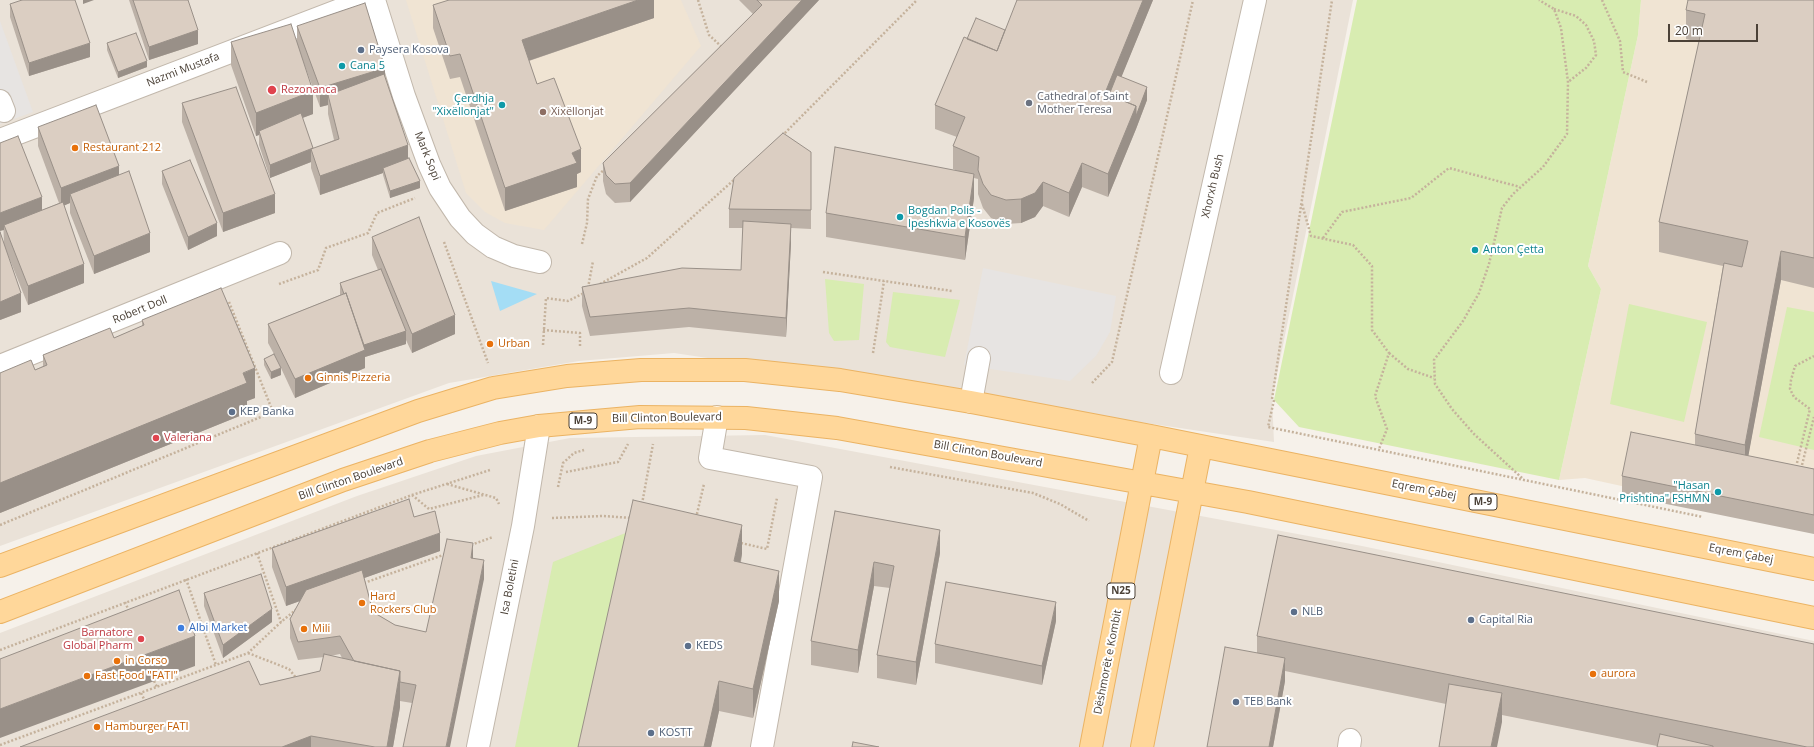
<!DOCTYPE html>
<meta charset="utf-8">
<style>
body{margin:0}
#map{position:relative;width:1814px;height:747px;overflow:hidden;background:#f6f1ea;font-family:"Open Sans",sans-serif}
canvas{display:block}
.scale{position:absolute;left:1668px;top:24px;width:90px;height:18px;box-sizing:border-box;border:2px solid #4b4137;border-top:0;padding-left:5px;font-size:12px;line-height:14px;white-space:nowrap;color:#4b4137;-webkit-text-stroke:3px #fff;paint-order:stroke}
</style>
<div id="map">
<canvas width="1814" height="747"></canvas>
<div class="scale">20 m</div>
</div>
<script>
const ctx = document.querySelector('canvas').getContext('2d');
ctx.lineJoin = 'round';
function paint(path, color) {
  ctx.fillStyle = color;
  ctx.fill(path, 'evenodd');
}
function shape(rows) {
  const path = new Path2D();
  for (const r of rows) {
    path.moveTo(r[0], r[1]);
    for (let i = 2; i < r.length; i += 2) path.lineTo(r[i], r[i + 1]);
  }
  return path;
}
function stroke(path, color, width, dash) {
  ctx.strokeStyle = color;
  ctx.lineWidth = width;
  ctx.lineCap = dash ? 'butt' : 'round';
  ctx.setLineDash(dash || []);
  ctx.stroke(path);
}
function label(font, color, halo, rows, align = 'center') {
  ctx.font = font + ' "Open Sans",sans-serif';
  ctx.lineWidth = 4;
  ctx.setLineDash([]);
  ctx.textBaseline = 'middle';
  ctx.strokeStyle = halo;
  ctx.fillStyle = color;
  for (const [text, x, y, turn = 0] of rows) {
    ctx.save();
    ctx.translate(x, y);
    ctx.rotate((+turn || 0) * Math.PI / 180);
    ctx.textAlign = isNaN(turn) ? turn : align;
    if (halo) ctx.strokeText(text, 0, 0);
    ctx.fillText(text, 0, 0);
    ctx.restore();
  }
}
paint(shape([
 [0,0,1353,0,1272,399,1274,442,674,353,579,361,449,383,0,546],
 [765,435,1362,546,1814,641,1814,747,0,747,0,633,357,496,476,456,570,438]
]), '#eae2d8');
paint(shape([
 [406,0,681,0,701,46,544,230,505,223,485,212,466,193],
 [1641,0,1814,0,1814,528,1585,478,1559,480,1601,289,1588,266,1638,35]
]), '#f0e4d3');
paint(shape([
 [1357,0,1641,0,1638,35,1588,266,1601,289,1559,480,1299,427,1274,400],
 [825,279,864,284,859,340,834,341,829,333],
 [893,292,960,300,945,357,890,347,886,342],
 [1629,304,1707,322,1684,422,1610,404],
 [1787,307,1814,312,1814,450,1759,437],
 [633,530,584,747,515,747,553,562]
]), '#d8ecb1');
paint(shape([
 [0,21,33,112,0,124],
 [983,268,1116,296,1110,332,1096,356,1070,381,964,365]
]), '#e7e4e2');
paint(shape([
 [491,281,537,294,500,311]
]), '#a4ddf5');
const minor = shape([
 [374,0,404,96,429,164,440,188,460,218,475,234,493,247,514,256,540,262],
 [0,101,4,111],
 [0,140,366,0],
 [0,366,280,253],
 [1171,373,1255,0],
 [971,402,979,358],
 [717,417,710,458,811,477,762,747],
 [478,747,523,526,539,426],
 [1349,747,1350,740]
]);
const major = shape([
 [0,566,418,411,493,388,567,376,641,370,745,370,840,380,971,402,1151,436,1814,569],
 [0,612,343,480,430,451,500,433,539,426,640,417,746,418,837,428,1248,502,1814,618],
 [1091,747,1151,436],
 [1142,747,1201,446]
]);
stroke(minor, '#c2b8ac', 24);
stroke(major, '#ebb363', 24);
stroke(shape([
 [698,0,709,35,723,48],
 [1602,0,1620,41,1623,72,1647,82],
 [1554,9,1576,16,1586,25,1594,41,1596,55,1586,68,1568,82],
 [782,136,917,0],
 [1302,204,1311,236,1353,245,1372,266,1372,330,1389,353,1375,396,1387,429,1379,449],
 [1323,238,1342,212,1411,198,1449,168,1520,187],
 [444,242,488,363],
 [582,244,587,223,588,199,597,176,605,169],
 [823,272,952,291],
 [279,284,318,270,326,248,368,233,377,213,415,198],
 [600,284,647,258,736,178],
 [588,288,593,261],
 [543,330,580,333,580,346],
 [543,345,546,298,568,301,584,293],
 [873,353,884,281],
 [1389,353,1408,369,1434,378],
 [1092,383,1112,362,1193,0],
 [1272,399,1332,0],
 [1274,400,1268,427,1703,517],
 [1797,463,1810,409,1794,397,1790,389,1791,380,1795,366,1814,356],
 [1802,465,1814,417],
 [890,467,1033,493,1060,504,1089,521],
 [566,472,618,462,628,444],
 [1522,478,1474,434,1452,409,1435,384,1434,360,1463,321,1479,293,1489,264,1502,208,1513,194,1543,167,1567,134,1568,82,1561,28,1554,9,1539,0],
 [447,484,496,498,499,504],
 [558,487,563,463,574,453,584,450],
 [412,495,429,509,483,495],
 [642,504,653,444],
 [552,518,603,516,632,518],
 [696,518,704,484],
 [0,525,273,412,229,302],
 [741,543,767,549,777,498],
 [471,545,493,537],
 [257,553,281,622],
 [186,579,216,665],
 [364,583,446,554],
 [125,602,129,611],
 [0,650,412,495,490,470],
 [248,653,289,669,297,679],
 [154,681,157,687],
 [141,693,146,703],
 [0,745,248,653,281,622,298,608]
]), '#c5b29c', 2.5, [2, 2]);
stroke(minor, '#fff', 22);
stroke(major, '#ffd79a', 22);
paint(shape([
 [129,0,188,0,198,44,149,60],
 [654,0,654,18,529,61,537,84,581,172,577,174,577,187,505,211,460,77,450,79,433,28,433,5],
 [739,0,819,0,630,202,615,203,606,194,603,181,603,163,753,14],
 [1153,0,1121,77,1147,100,1136,129,1108,197,1082,187,1069,217,1043,206,1035,217,1021,223,1006,224,991,218,983,208,978,194,978,179,974,178,974,198,965,260,826,237,826,213,960,172,953,169,953,146,957,137,935,129,935,105,967,39,1005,30],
 [1814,0,1814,288,1781,280,1748,456,1814,469,1814,534,1622,495,1622,476,1695,445,1695,434,1723,266,1659,252,1659,222,1699,42,1686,39,1686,10],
 [10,4,90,57,29,76,10,17],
 [297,26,385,76,408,158,420,188,390,198,383,175,383,173,320,195,311,168,311,162,270,178,259,145,259,135,256,136,231,65,231,42,297,43],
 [302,58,320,107,328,105,328,114,334,140,313,149,302,118,313,114],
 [107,43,147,67,118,78,107,50],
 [182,103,275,213,223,232,182,122],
 [38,127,119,175,150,252,94,274,70,213,70,203,64,205,84,283,28,305,6,250,21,312,0,320,0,232,4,243,0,143,42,210,59,203,38,146],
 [811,152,811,229,791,228,791,243,786,337,689,327,590,336,582,306,582,287,741,270,743,228,729,228,729,209],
 [162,171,217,236,188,250,162,184],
 [372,237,455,334,412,353,406,340,406,344,365,357,365,368,295,398,281,368,281,375,271,379,264,365,264,359,274,354,268,343,268,324,340,295,340,283,378,270,372,255],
 [142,320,255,398,247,401,247,413,0,513,35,370,43,366,43,355,114,338,142,326],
 [835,511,940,553,916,685,877,678,877,655,890,588,874,586,858,673,811,665,811,641],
 [414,517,440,551,364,578,373,612,395,625,426,632,473,558,484,579,412,703,400,701,400,707,393,747,20,747,260,685,320,671,324,657,298,660,290,638,290,619,300,601,286,606,272,567,272,548],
 [340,654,342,658,330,656],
 [742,554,741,562,779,601,753,718,719,711,711,747,578,747],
 [204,593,272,622,223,658,204,606],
 [1056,621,1042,685,935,663,935,644],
 [1257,636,1814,747,1657,747,1657,746,1502,715,1502,722,1446,704,1285,671,1285,681,1273,747,1207,747,1257,653]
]), '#bcb1a7');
paint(shape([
 [83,0,94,0,83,4],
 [638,0,654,0,654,18,522,63,522,40],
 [802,0,819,0,630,202,630,183],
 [1143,0,1153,0,1110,105,1105,93],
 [198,30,198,44,149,60,149,47],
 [90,43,90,57,29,76,29,63],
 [147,61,147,67,118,78,118,72],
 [385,68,385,86,328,95,328,105,320,107,320,88],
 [1147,87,1147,100,1136,129,1108,197,1108,174,1136,106],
 [313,91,313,114,260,134,259,131,259,135,256,136,256,113],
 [408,145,408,163,383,168,383,173,320,195,320,176],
 [313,148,313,154,311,149,311,162,270,178,270,165],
 [581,149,581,172,577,174,577,187,505,211,505,188,572,153],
 [1082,163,1082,187,1069,217,1069,193],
 [119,166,119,185,70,194,70,203,61,207,61,188],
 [974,174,974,198,965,260,965,237],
 [420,181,420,188,390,198,390,191],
 [1043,182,1043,206,1035,217,1021,223,1021,199],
 [275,194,275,213,223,232,223,213],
 [42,197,42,216,4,225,4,230,0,231,0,213],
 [217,223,217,236,188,250,188,237],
 [791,224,791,243,786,337,786,318],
 [150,233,150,252,94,274,94,256],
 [1781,251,1781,280,1745,474,1745,445],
 [84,264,84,283,28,305,28,286],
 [21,293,21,312,0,320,0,302],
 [455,315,455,334,412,353,412,334],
 [406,331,406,344,365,357,365,368,295,398,295,379,362,345],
 [255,368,255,398,247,401,247,413,0,513,0,483],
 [281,368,281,375,271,379,271,372],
 [742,525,742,554,734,591,734,561],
 [940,530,940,553,916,685,916,662],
 [440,533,440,551,286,606,286,587],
 [473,543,473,561,471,558],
 [484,560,484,579,450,747,446,747],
 [874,562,874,586,858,673,858,650],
 [779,571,779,601,753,718,753,689],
 [1056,602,1056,621,1042,685,1042,666],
 [272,609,272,622,223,658,223,645],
 [195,636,195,666,0,738,0,709],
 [1285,658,1285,681,1273,747,1269,747],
 [400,671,400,707,393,747,387,747],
 [719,681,719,711,711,747,704,747],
 [1502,693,1502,722,1497,747,1491,747],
 [311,736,311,747,282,747]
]), '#999088');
const building = shape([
 [22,0,75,0,90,43,29,63,10,4,22,0],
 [133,0,188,0,198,30,149,47,133,0],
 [449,0,638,0,522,40,537,84,554,78,581,149,572,153,577,163,505,188,460,54,450,56,433,5,449,0],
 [757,0,802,0,630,183,615,184,606,175,603,163,762,5,757,0],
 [1017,0,1143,0,1105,93,1136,106,1108,174,1082,163,1069,193,1043,182,1035,193,1021,199,1006,200,991,195,983,184,978,170,979,157,953,146,965,117,935,105,964,37,997,51,1017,0],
 [1688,0,1814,0,1814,258,1781,251,1745,445,1695,434,1724,263,1742,267,1748,241,1659,222,1705,14,1686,10,1688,0],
 [365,3,385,68,320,88,297,26,365,3],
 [976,18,1005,30,997,51,967,39,976,18],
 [291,24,313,91,256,113,231,42,291,24],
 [136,33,147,61,118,72,107,43,136,33],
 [384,74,408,145,320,176,311,149,339,139,328,95,384,74],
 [1117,75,1147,87,1136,116,1136,106,1109,95,1117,75],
 [236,87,275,194,223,213,182,103,236,87],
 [96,105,119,166,61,188,38,127,96,105],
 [301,113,313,148,270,165,259,131,301,113],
 [783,133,811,152,811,210,729,209,734,178,783,133],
 [18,136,42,197,0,213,0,143,18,136],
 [835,147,974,174,965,237,826,213,835,147],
 [409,158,420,181,390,191,383,168,409,158],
 [190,160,217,223,188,237,162,171,190,160],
 [129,171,150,233,94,256,70,194,129,171],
 [63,202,84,264,28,286,4,225,63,202],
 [419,217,455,315,412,334,372,237,419,217],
 [743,221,791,224,786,318,689,308,590,317,582,287,682,268,741,270,743,221],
 [0,232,21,293,0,302,0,232],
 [381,269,406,331,364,345,346,293,344,294,340,283,381,269],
 [221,288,255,368,243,373,247,383,0,483,0,373,31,360,35,370,47,365,43,355,110,328,114,338,144,325,142,320,221,288],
 [346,293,365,350,295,379,268,324,346,293],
 [274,354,281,368,271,372,264,359,274,354],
 [1631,432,1814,469,1814,515,1622,476,1631,432],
 [409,499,414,517,435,511,440,533,286,587,272,548,409,499],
 [633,500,742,525,734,561,779,571,753,689,719,681,704,747,578,747,633,500],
 [835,511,940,530,916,662,877,655,894,566,874,562,858,650,811,641,835,511],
 [1278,535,1814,644,1814,747,1807,747,1257,636,1278,535],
 [447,539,473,543,471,558,484,560,446,747,403,747,416,685,400,682,400,671,354,661,340,636,298,642,290,619,306,590,362,570,373,612,395,625,426,632,447,539],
 [261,574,272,609,223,645,204,593,261,574],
 [946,582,1056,602,1042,666,935,644,946,582],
 [179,590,195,636,0,709,0,659,179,590],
 [1225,647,1285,658,1269,747,1207,747,1225,647],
 [324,654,400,671,387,747,375,747,311,736,282,747,20,747,249,661,260,685,320,671,324,654],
 [1449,684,1502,693,1491,747,1439,747,1449,684],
 [1660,734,1713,746,1713,747,1657,747,1660,734],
 [853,742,879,747,852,747,853,742]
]);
paint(building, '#dbcec2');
stroke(building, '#999088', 1);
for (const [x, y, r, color] of [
 [361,50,4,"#5c6f8a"],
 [342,66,4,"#0f9aa8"],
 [272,90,5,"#e0444e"],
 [1029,103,4,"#6b7280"],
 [502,105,4,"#0f9aa8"],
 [543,112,4,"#8d6e63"],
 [75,148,4,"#e8710a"],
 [900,217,4,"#0f9aa8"],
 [1475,250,4,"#0f9aa8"],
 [490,344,4,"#e8710a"],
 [308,378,4,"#e8710a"],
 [232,412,4,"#5c6f8a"],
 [156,438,4,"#e0444e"],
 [1718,492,4,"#0f9aa8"],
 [362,603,4,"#e8710a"],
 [1294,612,4,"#5c6f8a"],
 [1471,620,4,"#5c6f8a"],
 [181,628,4,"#3f7fe0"],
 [304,629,4,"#e8710a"],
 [141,639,4,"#e0444e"],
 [688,646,4,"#5c6f8a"],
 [117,661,4,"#e8710a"],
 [1593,674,4,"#e8710a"],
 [87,676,4,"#e8710a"],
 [1236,702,4,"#5c6f8a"],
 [97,727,4,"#e8710a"],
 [651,733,4,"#5c6f8a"]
]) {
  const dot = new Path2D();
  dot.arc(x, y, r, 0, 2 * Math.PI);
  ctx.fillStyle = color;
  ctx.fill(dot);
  stroke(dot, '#fff', 1.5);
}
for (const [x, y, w] of [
 [583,421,28],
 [1483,502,28],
 [1121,591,28]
]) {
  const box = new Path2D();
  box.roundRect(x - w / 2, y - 8, w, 16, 3);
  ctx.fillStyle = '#fff';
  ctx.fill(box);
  stroke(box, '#4b4137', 1);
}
label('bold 10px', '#4b4137', null, [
 ["M-9",583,421],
 ["M-9",1483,502],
 ["N25",1121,591]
]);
label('11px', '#4e5e75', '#fff', [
 ["Paysera Kosova",369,50],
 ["KEP Banka",240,412],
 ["NLB",1302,612],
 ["Capital Ria",1479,620],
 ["KEDS",696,646],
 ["TEB Bank",1244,702],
 ["KOSTT",659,733]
], 'left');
label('11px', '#0d838f', '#fff', [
 ["Cana 5",350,66],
 ["Çerdhja",494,99,"right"],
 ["\"Xixëllonjat\"",494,112,"right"],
 ["Bogdan Polis -",908,211],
 ["Ipeshkvia e Kosovës",908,224],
 ["Anton Çetta",1483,250],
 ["\"Hasan",1710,486,"right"],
 ["Prishtina\" FSHMN",1710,499,"right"]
], 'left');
label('11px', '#4b4137', '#fff', [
 ["Nazmi Mustafa",183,70,-21],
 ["Mark Sopi",427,156,68],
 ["Xhorxh Bush",1213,186,-77],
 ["Robert Doll",140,310,-22],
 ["Bill Clinton Boulevard",667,418,-1],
 ["Bill Clinton Boulevard",988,454,10],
 ["Bill Clinton Boulevard",351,479,-19],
 ["Eqrem Çabej",1424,490,11],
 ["Eqrem Çabej",1741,554,11],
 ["Isa Boletini",510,587,-79],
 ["Dëshmorët e Kombit",1108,662,-79]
]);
label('11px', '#be3a42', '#fff', [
 ["Rezonanca",281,90],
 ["Valeriana",164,438],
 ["Barnatore",133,633,"right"],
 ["Global Pharm",133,646,"right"]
], 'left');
label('11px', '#5b616d', '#fff', [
 ["Cathedral of Saint",1037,97],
 ["Mother Teresa",1037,110]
], 'left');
label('11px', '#785e54', '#fff', [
 ["Xixëllonjat",551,112]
], 'left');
label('11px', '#c56008', '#fff', [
 ["Restaurant 212",83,148],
 ["Urban",498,344],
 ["Ginnis Pizzeria",316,378],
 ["Hard",370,597],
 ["Rockers Club",370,610],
 ["Mili",312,629],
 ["in Corso",125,661],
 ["aurora",1601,674],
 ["Fast Food \"FATI\"",95,676],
 ["Hamburger FATI",105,727]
], 'left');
label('11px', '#366cbe', '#fff', [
 ["Albi Market",189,628]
], 'left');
</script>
